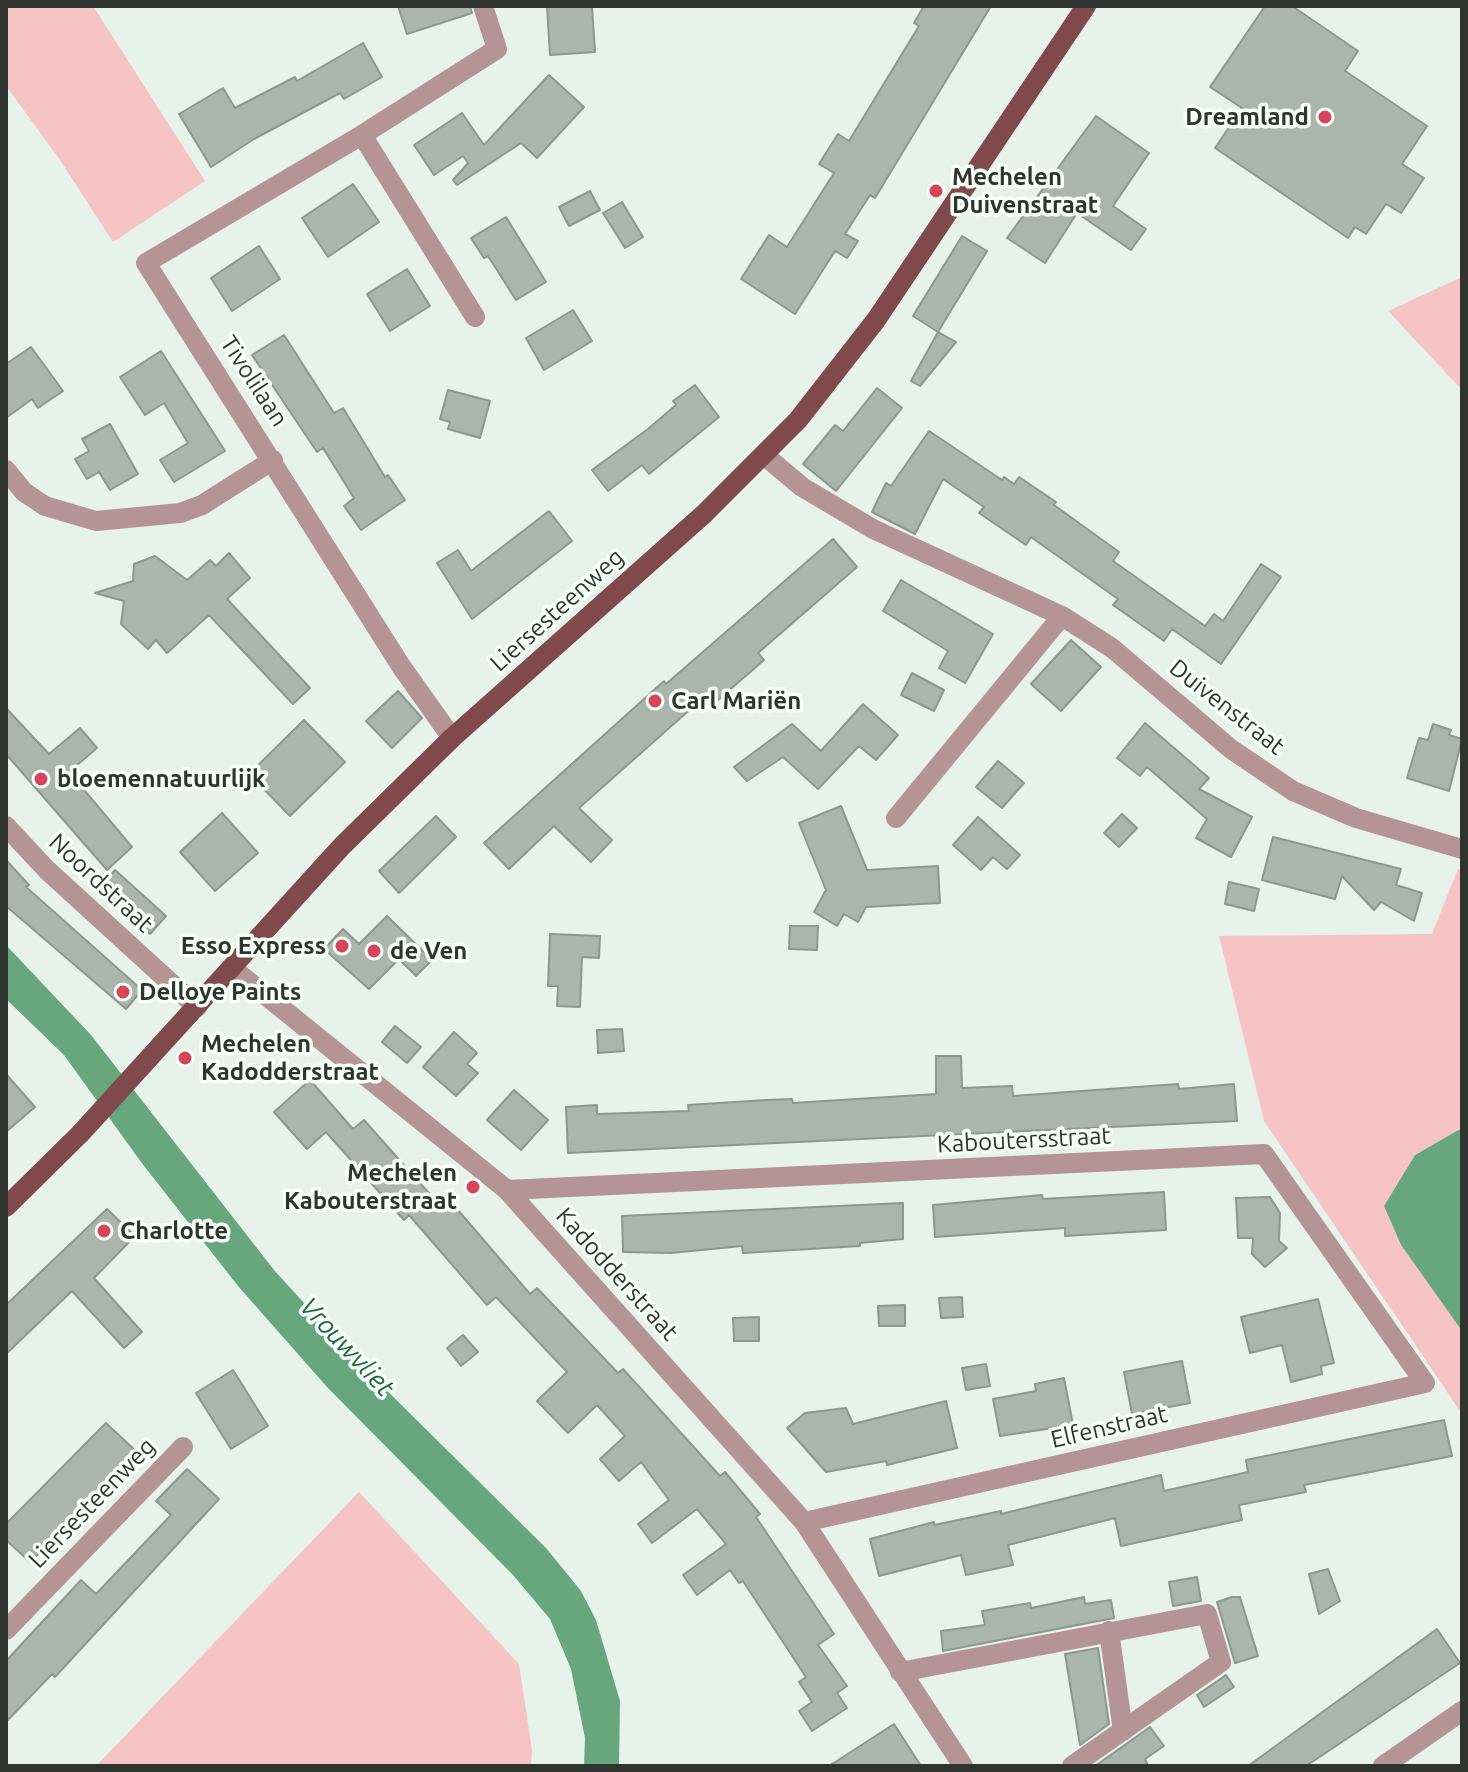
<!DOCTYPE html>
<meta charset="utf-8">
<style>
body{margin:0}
#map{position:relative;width:1468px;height:1772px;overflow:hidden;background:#e7f2ea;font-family:Ubuntu,sans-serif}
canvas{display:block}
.frame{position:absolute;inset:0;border:8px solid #2f3430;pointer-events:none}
</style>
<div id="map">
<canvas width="1468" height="1772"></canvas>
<div class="frame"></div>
</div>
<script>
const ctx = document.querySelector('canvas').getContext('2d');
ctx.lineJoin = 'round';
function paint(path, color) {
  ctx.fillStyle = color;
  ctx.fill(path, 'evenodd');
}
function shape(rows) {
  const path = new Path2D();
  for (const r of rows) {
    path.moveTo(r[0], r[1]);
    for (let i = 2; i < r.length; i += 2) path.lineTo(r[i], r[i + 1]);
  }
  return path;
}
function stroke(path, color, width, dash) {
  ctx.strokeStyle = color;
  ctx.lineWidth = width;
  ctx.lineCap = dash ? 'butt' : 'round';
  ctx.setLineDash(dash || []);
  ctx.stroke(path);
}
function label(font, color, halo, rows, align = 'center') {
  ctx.font = font + ' Ubuntu,sans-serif';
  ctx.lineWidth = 7;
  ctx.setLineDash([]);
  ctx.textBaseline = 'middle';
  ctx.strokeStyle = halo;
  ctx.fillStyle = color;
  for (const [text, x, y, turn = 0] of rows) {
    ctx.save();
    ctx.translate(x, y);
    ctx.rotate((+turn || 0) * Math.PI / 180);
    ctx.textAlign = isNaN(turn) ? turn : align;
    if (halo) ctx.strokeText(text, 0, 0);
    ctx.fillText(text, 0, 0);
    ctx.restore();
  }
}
paint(shape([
 [6,6,93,6,205,181,113,242,58,157,6,86],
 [1462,277,1462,390,1388,311],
 [1458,869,1462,870,1462,1128,1415,1155,1384,1206,1401,1245,1462,1331,1462,1414,1264,1121,1219,936,1432,934],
 [359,1492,519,1664,532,1750,531,1766,96,1766]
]), '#f7c4c6');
paint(shape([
 [6,945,91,1035,274,1270,355,1359,546,1548,581,1591,596,1620,620,1701,619,1766,584,1766,585,1738,571,1669,550,1619,513,1575,327,1387,238,1286,141,1162,64,1055,6,999],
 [1462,1128,1462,1331,1401,1245,1384,1206,1415,1155]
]), '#68a77e');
const building = shape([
 [398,6,470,6,472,13,407,34,398,6],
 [547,6,592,6,595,52,550,55,547,6],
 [924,6,991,6,875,198,870,195,845,234,858,241,847,258,835,251,795,314,741,279,769,235,787,247,834,173,819,164,838,134,849,141,919,26,914,23,924,6],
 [1265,6,1292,6,1358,51,1345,71,1427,126,1402,164,1424,178,1401,213,1386,204,1366,234,1355,227,1348,238,1215,148,1242,108,1210,87,1265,6],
 [363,43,382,77,344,99,340,93,254,139,211,167,179,114,223,88,235,108,295,77,297,81,363,43],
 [549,75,584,107,537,158,521,143,457,185,453,180,468,163,463,156,434,175,414,145,462,113,484,145,549,75],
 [1096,116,1149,153,1113,206,1146,229,1131,250,1077,213,1045,263,1007,238,1096,116],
 [353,184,379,222,328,257,302,218,353,184],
 [590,191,600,210,569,226,559,207,590,191],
 [622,202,643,237,625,248,603,213,622,202],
 [506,217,546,282,516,300,488,256,484,258,471,238,506,217],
 [962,236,987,251,938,332,913,316,962,236],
 [259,246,280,279,232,311,211,278,259,246],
 [407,269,430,306,390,331,367,294,407,269],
 [573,310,592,341,544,370,526,338,573,310],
 [938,332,956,342,920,386,911,381,938,332],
 [284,335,334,413,343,408,385,477,388,475,405,500,361,530,344,506,354,498,323,448,317,452,252,355,284,335],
 [31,347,63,391,38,408,32,399,6,418,6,364,31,347],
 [161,351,225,451,174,482,160,460,188,443,164,403,145,415,120,377,161,351],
 [695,385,719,417,649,474,642,465,608,491,592,470,648,429,676,405,673,401,695,385],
 [877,388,902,408,836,491,803,464,835,425,843,431,877,388],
 [448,390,490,401,480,438,448,429,450,422,440,419,448,390],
 [110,424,138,474,110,490,99,472,87,479,75,459,89,451,82,439,110,424],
 [929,431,1002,480,1004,477,1014,484,1019,477,1056,502,1054,505,1119,552,1113,561,1205,626,1214,614,1223,621,1261,564,1281,577,1221,664,1172,629,1164,641,1113,605,1118,599,1031,537,1026,545,979,513,984,507,943,479,915,534,872,512,886,483,891,486,929,431],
 [549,511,572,541,472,619,437,563,458,550,471,571,549,511],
 [833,539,857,567,758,653,764,660,710,707,703,698,579,808,612,840,591,862,554,826,509,869,484,843,664,681,666,684,833,539],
 [229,553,250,578,227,599,310,688,293,704,209,615,167,653,156,640,148,649,121,624,124,601,95,593,133,581,134,564,155,556,187,580,210,560,216,566,229,553],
 [901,580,993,634,965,683,939,668,948,651,883,611,901,580],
 [1071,640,1101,667,1061,711,1031,684,1071,640],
 [912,673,944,690,934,711,901,695,912,673],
 [398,691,422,718,392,748,366,721,398,691],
 [863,704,898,735,876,760,859,746,818,789,783,757,747,781,734,767,792,724,821,751,863,704],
 [6,708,49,754,80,728,97,748,69,772,132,847,107,870,6,754,6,708],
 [304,720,345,762,290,816,249,774,304,720],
 [1145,723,1209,778,1199,789,1252,817,1231,857,1196,838,1207,819,1147,767,1140,776,1117,758,1145,723],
 [1433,724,1451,730,1449,735,1462,739,1449,791,1407,778,1419,738,1428,740,1433,724],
 [998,761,1024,783,1002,808,976,787,998,761],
 [841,806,867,870,938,866,940,903,866,907,858,922,844,914,837,926,814,912,826,890,799,823,841,806],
 [222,813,258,853,215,891,180,852,222,813],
 [1122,814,1137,828,1119,847,1104,833,1122,814],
 [436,816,456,837,399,893,379,871,436,816],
 [978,817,1020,855,1007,869,993,857,981,870,953,845,978,817],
 [1273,837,1401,869,1396,885,1422,893,1414,921,1381,902,1374,910,1342,876,1335,899,1262,880,1273,837],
 [6,860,29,885,26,887,142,990,126,1009,6,906,6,860],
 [115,870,166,916,150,934,98,889,115,870],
 [1229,882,1259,889,1254,911,1225,904,1229,882],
 [387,916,432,960,416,976,399,959,369,989,324,949,343,929,359,944,387,916],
 [790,926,818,926,817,950,789,949,790,926],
 [550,934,600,936,599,958,582,957,580,1007,557,1006,558,986,548,986,550,934],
 [395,1026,421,1047,407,1063,382,1042,395,1026],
 [622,1029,624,1051,598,1053,597,1030,622,1029],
 [454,1032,477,1053,467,1064,478,1073,456,1096,423,1067,454,1032],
 [936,1056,961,1056,962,1088,1012,1086,1013,1096,1178,1084,1179,1089,1234,1084,1237,1121,568,1153,566,1107,597,1105,597,1114,689,1111,688,1105,766,1100,792,1099,793,1103,936,1094,936,1056],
 [6,1074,35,1107,6,1132,6,1074],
 [310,1080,353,1129,364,1120,443,1209,451,1202,530,1294,537,1288,618,1373,623,1369,720,1476,725,1472,760,1514,756,1517,834,1634,818,1645,847,1686,837,1693,847,1708,812,1731,799,1711,812,1702,799,1682,806,1677,743,1581,739,1583,730,1570,697,1595,683,1575,726,1544,697,1509,652,1543,638,1524,669,1500,641,1462,619,1481,600,1459,625,1436,597,1405,568,1433,537,1401,567,1372,496,1297,487,1305,409,1215,404,1220,326,1132,307,1149,274,1112,310,1080],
 [514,1090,548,1120,521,1150,487,1120,514,1090],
 [1164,1192,1166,1230,1065,1236,1065,1228,935,1237,933,1205,1042,1195,1043,1199,1164,1192],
 [1270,1197,1280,1213,1279,1241,1287,1248,1265,1267,1252,1254,1253,1238,1238,1238,1236,1198,1270,1197],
 [903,1203,903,1239,860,1243,860,1246,743,1253,742,1246,671,1253,623,1252,622,1216,903,1203],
 [107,1209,135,1236,94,1278,142,1332,124,1348,72,1291,6,1354,6,1305,107,1209],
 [962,1297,963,1317,941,1318,939,1298,962,1297],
 [1318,1299,1334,1363,1321,1366,1322,1374,1291,1382,1282,1345,1250,1353,1241,1317,1318,1299],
 [905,1305,905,1326,879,1326,878,1306,905,1305],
 [759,1317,759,1341,734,1341,733,1318,759,1317],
 [463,1335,478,1352,461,1366,447,1348,463,1335],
 [1182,1361,1190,1403,1132,1414,1124,1372,1182,1361],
 [986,1364,990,1386,966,1390,962,1368,986,1364],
 [233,1370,268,1426,231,1449,196,1393,233,1370],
 [1064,1378,1073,1425,1000,1436,993,1399,1036,1391,1035,1384,1064,1378],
 [946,1401,957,1448,887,1465,886,1461,826,1472,787,1428,805,1413,846,1408,853,1424,946,1401],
 [1444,1420,1452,1456,1304,1485,1306,1492,1239,1505,1242,1520,1121,1546,1115,1518,1008,1545,1013,1565,966,1575,961,1555,879,1576,870,1539,934,1522,934,1525,1001,1511,1001,1514,1161,1475,1164,1491,1248,1472,1246,1460,1444,1420],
 [106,1423,139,1454,30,1562,6,1540,6,1524,106,1423],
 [187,1469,219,1499,55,1677,52,1674,6,1722,6,1661,81,1580,96,1594,171,1515,156,1501,187,1469],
 [1328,1569,1340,1601,1319,1614,1309,1574,1328,1569],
 [1197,1577,1201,1601,1173,1606,1169,1582,1197,1577],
 [1084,1597,1085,1604,1111,1600,1114,1618,943,1651,941,1631,985,1625,982,1611,1030,1603,1031,1608,1084,1597],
 [1232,1597,1240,1597,1258,1656,1235,1663,1217,1602,1232,1597],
 [1437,1629,1460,1663,1306,1766,1248,1766,1437,1629],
 [1098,1648,1109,1724,1080,1745,1065,1654,1098,1648],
 [1226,1675,1234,1687,1204,1707,1197,1695,1226,1675],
 [894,1724,921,1766,829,1766,894,1724],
 [1150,1727,1164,1746,1145,1759,1148,1766,1095,1766,1150,1727]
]);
paint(building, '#aab6ad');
stroke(building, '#8d9790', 2);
stroke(shape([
 [362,135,475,317],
 [764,455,802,487,873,529,1062,616,1112,648,1231,749,1293,791,1356,818,1462,849],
 [6,470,24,492,45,506,96,521,180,513,202,505,273,460],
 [452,738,401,666,146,263,362,135,497,49,483,6],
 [896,818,1062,616],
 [6,826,47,870,197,1007],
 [233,969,507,1190,804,1522,963,1766],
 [507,1190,1264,1154,1425,1383,804,1522],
 [6,1630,183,1447],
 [1109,1631,1123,1731],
 [900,1672,1207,1614,1221,1662,1072,1766],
 [1383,1766,1462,1711]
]), '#b59495', 20);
stroke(shape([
 [6,1207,80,1134,342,846,452,738,704,514,798,420,876,320,1086,6]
]), '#80494d', 20);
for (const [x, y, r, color] of [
 [1325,117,8,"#d5455c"],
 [936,191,8,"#d5455c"],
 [655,701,8,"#d5455c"],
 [41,779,8,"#d5455c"],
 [342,946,8,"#d5455c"],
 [374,951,8,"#d5455c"],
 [123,992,8,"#d5455c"],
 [185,1058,8,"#d5455c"],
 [473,1187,8,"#d5455c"],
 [104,1231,8,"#d5455c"]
]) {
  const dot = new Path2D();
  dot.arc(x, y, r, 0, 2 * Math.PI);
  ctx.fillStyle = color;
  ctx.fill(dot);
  stroke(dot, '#f6fff8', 3);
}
label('bold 24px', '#2f3430', '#f6fff8', [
 ["Dreamland",1309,117,"right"],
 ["Mechelen",952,177],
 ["Duivenstraat",952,205],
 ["Carl Mariën",671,701],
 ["bloemennatuurlijk",57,779],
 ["Esso Express",326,946,"right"],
 ["de Ven",390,951],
 ["Delloye Paints",139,992],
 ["Mechelen",201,1044],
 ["Kadodderstraat",201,1072],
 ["Mechelen",457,1173,"right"],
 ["Kabouterstraat",457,1201,"right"],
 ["Charlotte",120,1231]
], 'left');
label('24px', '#2f3430', '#f6fff8', [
 ["Tivolilaan",254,381,57],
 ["Liersesteenweg",557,610,-42],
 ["Duivenstraat",1227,707,38],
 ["Noordstraat",101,883,43],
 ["Kaboutersstraat",1024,1140,-3],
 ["Kadodderstraat",617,1274,48],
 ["Elfenstraat",1109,1427,-13],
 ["Liersesteenweg",92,1503,-46]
]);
label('italic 26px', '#1f653d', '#f6fff8', [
 ["Vrouwvliet",347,1347,47]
]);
</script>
